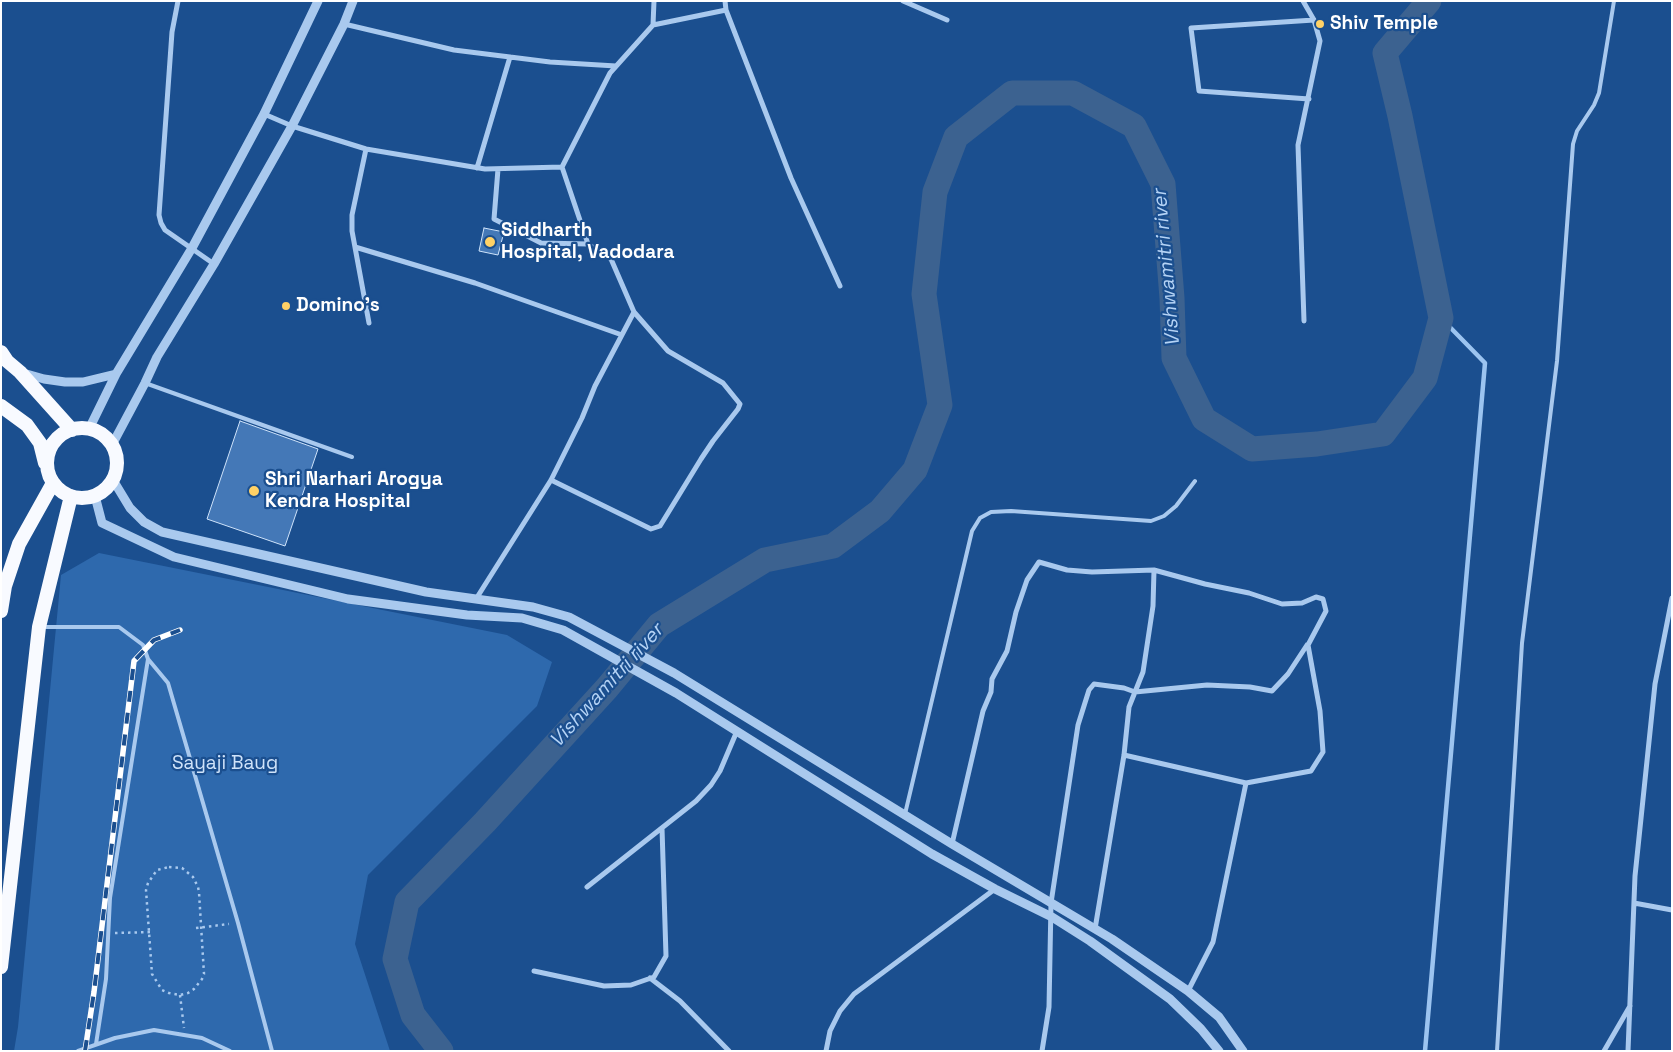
<!DOCTYPE html>
<style>
body{margin:0}
#map{position:relative;width:1673px;height:1052px;overflow:hidden;background:#1b4f8f;font-family:"Space Grotesk",sans-serif}
canvas{display:block}
.frame{position:absolute;inset:0;border:2px solid #fff;pointer-events:none}
</style>
<div id="map">
<canvas width="1673" height="1052"></canvas>
<div class="frame"></div>
</div>
<script>
const ctx = document.querySelector('canvas').getContext('2d');
ctx.lineJoin = 'round';
function paint(path, color) {
  ctx.fillStyle = color;
  ctx.fill(path, 'evenodd');
}
function shape(rows) {
  const path = new Path2D();
  for (const r of rows) {
    if (r.length === 3) {
      path.moveTo(r[0] + r[2], r[1]);
      path.arc(r[0], r[1], r[2], 0, 2 * Math.PI);
      continue;
    }
    path.moveTo(r[0], r[1]);
    for (let i = 2; i < r.length; i += 2) path.lineTo(r[i], r[i + 1]);
  }
  return path;
}
function stroke(path, color, width, dash) {
  ctx.strokeStyle = color;
  ctx.lineWidth = width;
  ctx.lineCap = dash ? 'butt' : 'round';
  ctx.setLineDash(dash || []);
  ctx.stroke(path);
}
function label(font, color, halo, rows, align = 'center') {
  ctx.font = font + ' "Space Grotesk",sans-serif';
  ctx.lineWidth = 4.5;
  ctx.setLineDash([]);
  ctx.textBaseline = 'middle';
  ctx.strokeStyle = halo;
  ctx.fillStyle = color;
  for (const [text, x, y, turn = 0] of rows) {
    ctx.save();
    ctx.translate(x, y);
    ctx.rotate((+turn || 0) * Math.PI / 180);
    ctx.textAlign = isNaN(turn) ? turn : align;
    if (halo) ctx.strokeText(text, 0, 0);
    ctx.fillText(text, 0, 0);
    ctx.restore();
  }
}
paint(shape([
 [99,553,507,635,552,662,537,706,368,875,355,944,390,1051,14,1051,18,1027,61,575]
]), '#2e69ad');
stroke(shape([
 [1425,1051,1485,363,1441,318]
]), '#9cc4f0', 4.5);
stroke(shape([
 [441,1051,413,1015,395,959,407,902,485,822,607,688,659,625,765,560,833,546,880,511,915,470,940,405,924,294,935,192,956,137,1012,93,1073,93,1134,126,1163,184,1172,298,1174,358,1204,419,1252,449,1317,444,1383,434,1425,378,1441,318,1400,116,1385,53,1429,1]
]), '#3c6290', 25);
const building = shape([
 [484,228,504,232,498,255,479,251,484,228],
 [240,421,318,449,285,546,207,519,240,421]
]);
paint(building, '#4478b7');
stroke(building, '#cfe3fa', 1);
stroke(shape([
 [169,867,182,868,193,877,198,887,199,892,204,974,202,979,194,989,188,993,180,995,169,993,162,990,152,974,146,890,148,883,157,870,169,867],
 [196,928,229,924],
 [115,933,154,932],
 [180,995,184,1028]
]), '#a9c9ee', 2.5, [2.5, 4]);
stroke(shape([
 [145,383,352,457],
 [42,627,119,627,143,645,148,659,168,683,238,923,272,1051],
 [905,814,972,531,980,518,991,512,1011,511,1151,521,1164,516,1176,506,1195,481],
 [96,1044,106,979,110,898,148,659],
 [78,1051,115,1038,154,1030,202,1038,230,1051],
 [1497,1051,1522,643,1557,361,1573,144,1577,131,1594,105,1599,93,1614,1]
]), '#a9c9ee', 4);
stroke(shape([
 [178,1,172,32,159,215,161,223,165,230,214,264],
 [903,1,947,20],
 [1303,1,1314,20,1320,41,1298,145,1304,321],
 [726,10,791,178,840,286],
 [344,24,454,50,550,62,616,66],
 [653,25,654,1],
 [1309,99,1199,91,1191,28,1314,20],
 [264,114,292,126,366,149,485,169,562,167,610,73,653,25,726,10,725,1],
 [366,149,352,215,352,231,369,323],
 [562,167,588,244],
 [477,168,510,57],
 [498,169,494,219,541,243,588,244,611,259,634,312,668,351,723,383,740,404,738,409,713,441,701,459,660,526,651,529,551,480],
 [355,247,475,283,622,335],
 [476,599,551,480,582,418,595,386,634,312],
 [952,844,983,711,991,692,992,679,1007,651,1016,612,1027,580,1039,562,1067,570,1092,572,1154,570,1205,584,1249,593,1282,604,1302,603,1316,597,1323,599,1326,611,1308,645,1320,711,1323,752,1311,771,1246,783,1124,755],
 [587,887,696,801,711,785,720,771,737,731],
 [1634,903,1672,910],
 [1095,929,1124,755,1129,707,1143,672,1153,606,1154,570],
 [534,971,604,986,631,985,654,977,666,956,662,828],
 [650,978,680,1001,729,1051],
 [1188,991,1213,942,1246,783],
 [826,1051,830,1031,840,1011,854,994,995,889],
 [1042,1051,1049,1007,1051,903,1078,725,1089,690,1094,684,1124,688,1135,692,1207,685,1250,687,1272,691,1288,674,1307,645],
 [1604,1051,1630,1006],
 [1628,1051,1635,876,1655,684,1672,598]
]), '#a9c9ee', 5);
stroke(shape([
 [23,373,44,379,65,382,83,382,116,374],
 [89,429,116,374,192,248,264,114,318,1],
 [112,445,145,383,157,357,214,264,292,126,344,24,353,1],
 [113,480,130,508,144,522,162,532,426,592,533,607,569,617,674,673,952,844,1112,939,1188,991,1219,1017,1243,1051],
 [95,496,102,523,174,557,348,599,467,615,522,618,563,630,676,693,932,854,995,889,1052,917,1090,941,1170,999,1201,1029,1219,1051]
]), '#a9c9ee', 9);
stroke(shape([
 [1,352,7,361,20,372,72,430],
 [1,406,27,425,40,443,45,463],
 [82,463,35],
 [1,611,5,586,19,544,53,483],
 [1,967,39,627,71,496]
]), '#f8faff', 14);
const rail = shape([
 [85,1051,94,992,134,661,154,640,180,630]
]);
stroke(rail, '#fff', 5.5);
stroke(rail, '#1b4f8f', 4, [11]);
for (const [x, y, r, color] of [
 [1320,24,5,"#ffd166"],
 [490,242,6,"#ffd166"],
 [286,306,5,"#ffd166"],
 [254,491,6,"#ffd166"]
]) {
  const dot = new Path2D();
  dot.arc(x, y, r, 0, 2 * Math.PI);
  ctx.fillStyle = color;
  ctx.fill(dot);
  stroke(dot, '#1b4f8f', 2);
}
label('bold 19px', '#fff', '#1b4f8f', [
 ["Shiv Temple",1330,24],
 ["Siddharth",501,231],
 ["Hospital, Vadodara",501,253],
 ["Domino's",296,306],
 ["Shri Narhari Arogya",265,480],
 ["Kendra Hospital",265,502]
], 'left');
label('19px', '#cfe3fa', '#1b4f8f', [
 ["Sayaji Baug",225,764]
]);
label('italic 20px', '#b5d3f5', '#1b4f8f', [
 ["Vishwamitri river",1167,268,-95],
 ["Vishwamitri river",607,686,-48]
]);
</script>
